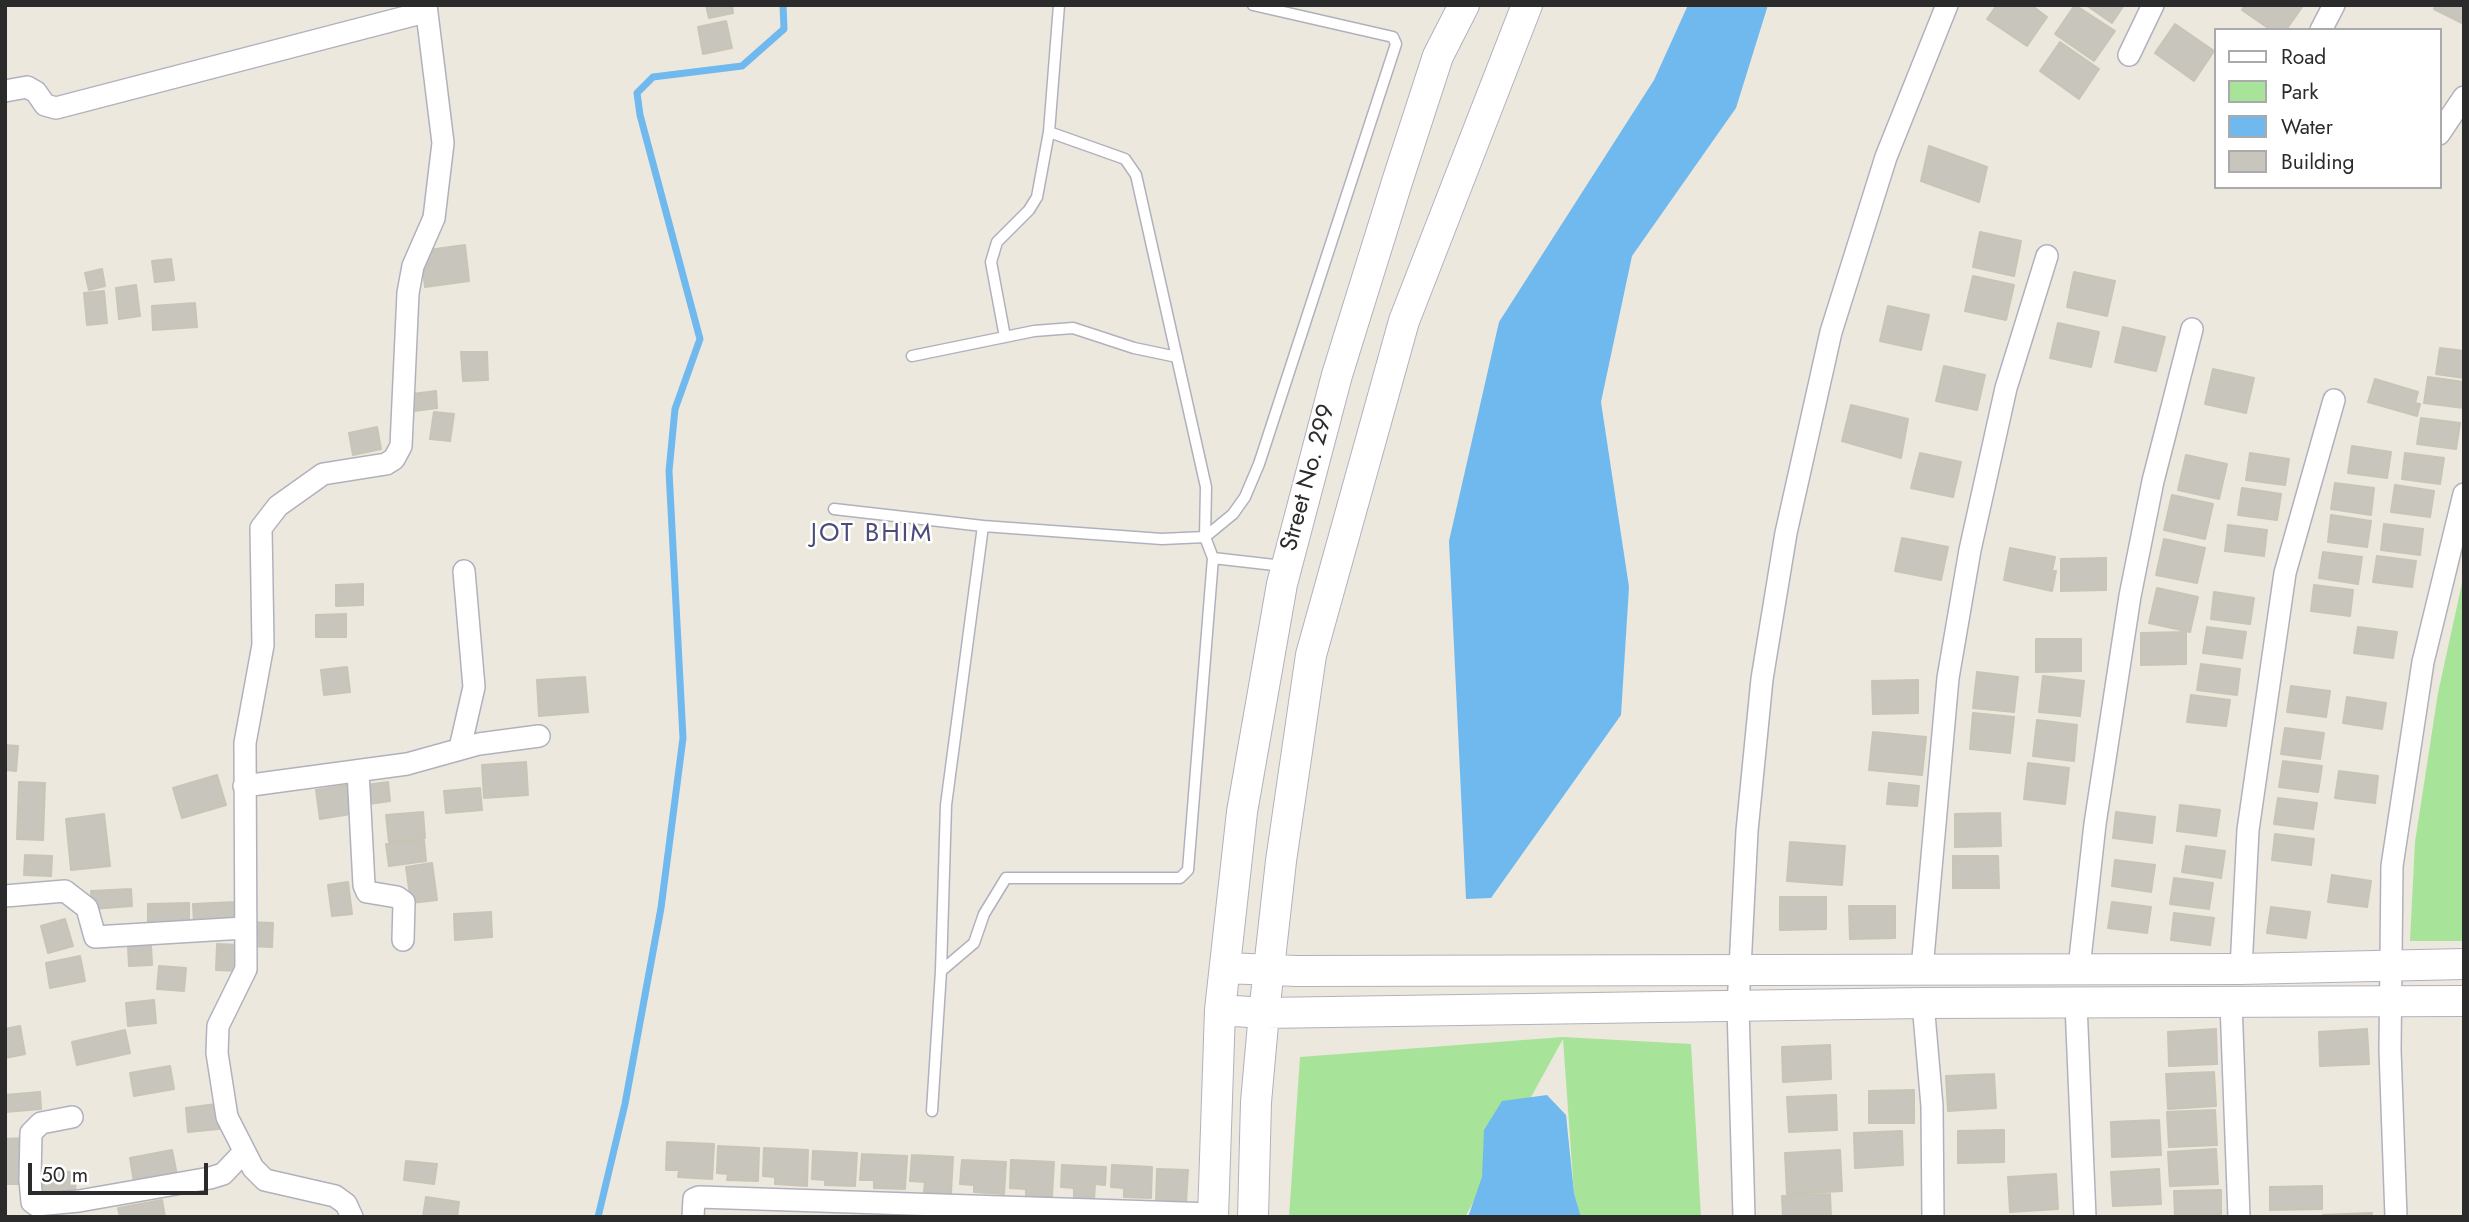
<!DOCTYPE html>
<style>
body{margin:0}
#map{position:relative;width:2469px;height:1222px;overflow:hidden;background:#ede8dd;font-family:Jost,sans-serif}
canvas{display:block}
.frame{position:absolute;inset:0;border:7px solid #2b2b2b;pointer-events:none}
.legend{position:absolute;left:2214px;top:28px;width:228px;height:161px;box-sizing:border-box;background:#fff;border:2px solid #aaa;margin:0;padding:9px 12px;list-style:none;font-size:21px;color:#2b2b2b}
.legend li{display:flex;align-items:center;gap:14px;height:35px}
.legend b{width:35px;border:2px solid #aaa}
.scale{position:absolute;left:28px;top:1163px;width:180px;height:32px;box-sizing:border-box;border:4px solid #2b2b2b;border-top:0;padding-left:9px;font-size:21px;line-height:24px;white-space:nowrap;color:#2b2b2b;-webkit-text-stroke:5px #fff;paint-order:stroke}
</style>
<div id="map">
<canvas width="2469" height="1222"></canvas>
<div class="frame"></div>
<ul class="legend">
<li><b style="height:9px;background:#fff"></b>Road</li>
<li><b style="height:19px;background:#a7e399"></b>Park</li>
<li><b style="height:19px;background:#70b9ef"></b>Water</li>
<li><b style="height:19px;background:#c8c5bc"></b>Building</li>
</ul>
<div class="scale">50 m</div>
</div>
<script>
const ctx = document.querySelector('canvas').getContext('2d');
ctx.lineJoin = 'round';
function paint(path, color) {
  ctx.fillStyle = color;
  ctx.fill(path, 'evenodd');
}
function shape(rows) {
  const path = new Path2D();
  for (const r of rows) {
    path.moveTo(r[0], r[1]);
    for (let i = 2; i < r.length; i += 2) path.lineTo(r[i], r[i + 1]);
  }
  return path;
}
function stroke(path, color, width, dash) {
  ctx.strokeStyle = color;
  ctx.lineWidth = width;
  ctx.lineCap = dash ? 'butt' : 'round';
  ctx.setLineDash(dash || []);
  ctx.stroke(path);
}
function label(font, color, halo, rows, align = 'center') {
  ctx.font = font + ' Jost,sans-serif';
  ctx.lineWidth = 5;
  ctx.setLineDash([]);
  ctx.textBaseline = 'middle';
  ctx.strokeStyle = halo;
  ctx.fillStyle = color;
  for (const [text, x, y, turn = 0] of rows) {
    ctx.save();
    ctx.translate(x, y);
    ctx.rotate((+turn || 0) * Math.PI / 180);
    ctx.textAlign = isNaN(turn) ? turn : align;
    if (halo) ctx.strokeText(text, 0, 0);
    ctx.fillText(text, 0, 0);
    ctx.restore();
  }
}
paint(shape([
 [2464,574,2464,941,2410,941,2415,842,2438,693],
 [1563,1037,1691,1044,1701,1217,1581,1217,1574,1193,1563,1039,1465,1217,1289,1217,1300,1057]
]), '#a7e399');
paint(shape([
 [1688,5,1768,5,1736,108,1632,256,1601,402,1629,587,1621,715,1491,898,1466,899,1449,541,1499,322,1654,80],
 [1547,1095,1566,1115,1574,1193,1581,1217,1468,1217,1482,1177,1484,1130,1502,1101]
]), '#70b9ef');
stroke(shape([
 [598,1217,625,1104,661,908,683,738,669,471,675,409,700,339,640,115,637,93,653,77,742,66,784,29,783,5]
]), '#70b9ef', 7);
const building = shape([
 [706,5,732,5,733,13,709,18,706,5],
 [1997,5,2031,5,2047,17,2027,46,1987,19,1997,5],
 [2075,5,2115,31,2094,61,2055,34,2075,5],
 [2086,5,2124,5,2112,23,2086,5],
 [2245,5,2299,5,2302,7,2286,30,2271,30,2242,10,2245,5],
 [2436,5,2464,5,2464,24,2434,9,2436,5],
 [726,21,732,48,703,54,698,27,726,21],
 [2175,24,2214,51,2194,81,2155,53,2175,24],
 [2060,42,2099,69,2079,99,2040,71,2060,42],
 [1929,146,1987,167,1979,202,1921,181,1929,146],
 [1980,232,2021,241,2014,276,1973,267,1980,232],
 [465,245,469,281,425,287,421,251,465,245],
 [171,259,174,280,155,282,152,261,171,259],
 [102,269,105,286,89,290,85,273,102,269],
 [2074,272,2115,281,2107,316,2067,307,2074,272],
 [1973,276,2014,285,2006,320,1965,311,1973,276],
 [136,285,140,316,119,319,116,288,136,285],
 [104,291,107,323,87,325,84,293,104,291],
 [195,303,197,327,153,330,152,306,195,303],
 [1888,306,1929,315,1921,350,1880,341,1888,306],
 [2058,323,2099,332,2091,367,2050,358,2058,323],
 [2123,327,2165,337,2156,371,2115,362,2123,327],
 [2440,348,2464,351,2464,378,2436,374,2440,348],
 [461,352,487,352,488,380,463,381,461,352],
 [1944,366,1985,375,1977,410,1936,401,1944,366],
 [2213,369,2254,378,2246,413,2205,404,2213,369],
 [2428,377,2464,382,2464,408,2424,403,2428,377],
 [2375,379,2418,392,2415,403,2420,404,2417,416,2368,402,2375,379],
 [436,391,437,408,414,411,412,394,436,391],
 [1851,405,1908,419,1901,458,1842,441,1851,405],
 [434,412,454,414,450,441,430,439,434,412],
 [2421,418,2460,423,2456,449,2417,444,2421,418],
 [377,427,381,449,353,455,349,433,377,427],
 [2352,446,2391,452,2387,478,2348,473,2352,446],
 [1920,453,1961,462,1953,497,1911,488,1920,453],
 [2250,453,2289,459,2285,485,2246,480,2250,453],
 [2405,453,2444,458,2440,484,2402,479,2405,453],
 [2186,455,2227,464,2219,499,2178,490,2186,455],
 [2335,483,2374,488,2371,515,2331,509,2335,483],
 [2395,485,2434,491,2430,517,2391,512,2395,485],
 [2242,488,2281,494,2277,520,2238,515,2242,488],
 [2172,495,2213,504,2205,539,2164,530,2172,495],
 [2331,515,2371,521,2367,547,2328,542,2331,515],
 [2384,524,2423,529,2420,555,2381,550,2384,524],
 [2228,525,2267,530,2264,556,2225,551,2228,525],
 [1902,538,1948,547,1941,580,1895,571,1902,538],
 [2164,539,2205,548,2197,583,2156,575,2164,539],
 [2010,548,2055,557,2052,571,2056,571,2052,591,2004,580,2010,548],
 [2323,552,2362,557,2358,584,2319,578,2323,552],
 [2377,556,2416,561,2412,587,2373,582,2377,556],
 [2106,558,2106,590,2061,591,2061,559,2106,558],
 [363,584,363,605,336,606,336,585,363,584],
 [2314,585,2353,590,2350,616,2311,611,2314,585],
 [2157,588,2198,597,2190,632,2149,623,2157,588],
 [2214,592,2254,598,2250,624,2211,619,2214,592],
 [346,614,346,637,316,637,316,615,346,614],
 [2207,627,2246,632,2242,658,2203,653,2207,627],
 [2358,627,2397,632,2393,658,2354,653,2358,627],
 [2186,632,2186,664,2141,665,2141,633,2186,632],
 [2036,639,2081,639,2081,671,2036,672,2036,639],
 [2201,664,2240,669,2237,695,2197,690,2201,664],
 [347,667,350,692,324,695,321,670,347,667],
 [1977,672,2018,677,2014,712,1973,708,1977,672],
 [2043,676,2084,681,2080,716,2039,712,2043,676],
 [585,677,588,712,539,716,537,680,585,677],
 [1918,680,1918,713,1873,714,1872,681,1918,680],
 [2291,686,2330,691,2326,717,2287,712,2291,686],
 [2191,695,2230,700,2226,726,2187,722,2191,695],
 [2347,697,2386,703,2382,729,2343,723,2347,697],
 [1973,713,2014,717,2010,753,1970,749,1973,713],
 [2037,720,2077,725,2074,761,2033,756,2037,720],
 [2285,728,2324,733,2320,759,2281,754,2285,728],
 [1873,732,1926,737,1922,775,1869,770,1873,732],
 [5,745,18,746,16,771,5,770,5,745],
 [2283,761,2322,766,2318,792,2279,787,2283,761],
 [526,762,528,795,484,798,482,765,526,762],
 [2028,763,2069,768,2065,804,2024,799,2028,763],
 [2339,771,2378,776,2375,803,2335,798,2339,771],
 [217,775,226,805,182,818,173,788,217,775],
 [19,782,45,783,43,840,17,839,19,782],
 [388,782,390,801,369,804,366,785,388,782],
 [1889,783,1919,786,1917,806,1887,804,1889,783],
 [353,784,357,813,320,819,316,790,353,784],
 [480,788,482,810,446,813,444,791,480,788],
 [2278,798,2317,803,2313,829,2274,824,2278,798],
 [2180,805,2220,810,2216,836,2177,831,2180,805],
 [423,812,425,838,389,842,386,815,423,812],
 [2116,812,2155,817,2152,843,2113,838,2116,812],
 [2000,813,2001,846,1955,847,1955,814,2000,813],
 [104,814,110,866,71,870,66,819,104,814],
 [2275,834,2314,839,2311,865,2272,860,2275,834],
 [424,840,426,861,389,866,386,844,424,840],
 [1790,842,1845,846,1842,885,1787,881,1790,842],
 [2186,846,2225,851,2221,878,2182,872,2186,846],
 [25,855,52,856,51,876,24,875,25,855],
 [1953,856,1998,856,1999,888,1953,888,1953,856],
 [2115,860,2155,865,2151,892,2112,886,2115,860],
 [432,863,437,900,411,903,406,867,432,863],
 [2332,875,2371,881,2367,907,2328,902,2332,875],
 [2174,878,2213,883,2209,909,2170,904,2174,878],
 [348,882,352,914,332,916,328,885,348,882],
 [131,889,132,906,92,909,91,891,131,889],
 [1780,897,1826,897,1826,929,1780,930,1780,897],
 [235,902,237,923,194,925,193,904,235,902],
 [2112,902,2151,907,2147,933,2108,928,2112,902],
 [189,903,189,925,148,926,148,904,189,903],
 [1849,906,1895,906,1895,938,1850,939,1849,906],
 [2271,907,2310,912,2306,938,2267,933,2271,907],
 [491,912,492,937,455,940,454,914,491,912],
 [2174,913,2214,918,2210,945,2171,940,2174,913],
 [65,919,73,946,48,953,41,926,65,919],
 [248,922,273,923,272,947,247,946,248,922],
 [217,944,240,945,239,971,216,970,217,944],
 [151,945,152,965,129,966,128,946,151,945],
 [80,956,85,981,50,988,46,963,80,956],
 [159,966,186,968,184,991,157,989,159,966],
 [154,1000,156,1023,128,1026,126,1003,154,1000],
 [20,1026,25,1054,5,1058,5,1029,20,1026],
 [2216,1029,2217,1064,2169,1066,2168,1032,2216,1029],
 [2367,1029,2369,1064,2320,1066,2319,1032,2367,1029],
 [125,1030,130,1053,77,1065,72,1042,125,1030],
 [1830,1045,1831,1079,1783,1082,1782,1047,1830,1045],
 [170,1066,174,1089,134,1096,130,1073,170,1066],
 [2214,1072,2216,1106,2168,1109,2166,1074,2214,1072],
 [1994,1074,1996,1108,1948,1111,1946,1076,1994,1074],
 [1914,1090,1914,1123,1869,1123,1869,1091,1914,1090],
 [40,1092,41,1109,5,1112,5,1095,40,1092],
 [1836,1095,1837,1130,1789,1132,1787,1097,1836,1095],
 [216,1104,219,1129,188,1132,186,1108,216,1104],
 [2215,1110,2217,1145,2169,1147,2167,1112,2215,1110],
 [2159,1120,2161,1155,2112,1157,2111,1122,2159,1120],
 [2004,1130,2004,1162,1958,1163,1958,1131,2004,1130],
 [1902,1131,1903,1165,1855,1168,1854,1133,1902,1131],
 [25,1138,26,1184,5,1184,5,1139,25,1138],
 [667,1142,714,1144,712,1179,678,1177,679,1170,666,1170,667,1142],
 [718,1146,759,1148,758,1181,727,1180,728,1174,717,1173,718,1146],
 [764,1148,808,1150,807,1186,775,1184,775,1177,763,1176,764,1148],
 [2216,1149,2218,1184,2170,1186,2168,1152,2216,1149],
 [172,1150,178,1180,135,1188,130,1158,172,1150],
 [1840,1150,1842,1191,1787,1194,1785,1153,1840,1150],
 [813,1151,857,1153,855,1186,825,1185,825,1180,812,1179,813,1151],
 [862,1154,907,1156,905,1189,874,1188,874,1180,860,1180,862,1154],
 [912,1155,953,1157,951,1193,924,1192,925,1182,910,1181,912,1155],
 [962,1160,1006,1162,1004,1194,974,1192,974,1185,960,1184,962,1160],
 [1011,1160,1054,1162,1052,1196,1026,1196,1026,1189,1010,1188,1011,1160],
 [406,1161,437,1164,434,1184,404,1180,406,1161],
 [1062,1165,1106,1167,1105,1185,1095,1184,1094,1201,1074,1200,1074,1188,1061,1187,1062,1165],
 [1112,1165,1152,1167,1151,1198,1124,1197,1124,1188,1111,1187,1112,1165],
 [41,1169,77,1173,74,1198,38,1193,41,1169],
 [1157,1169,1188,1170,1186,1203,1156,1202,1157,1169],
 [2159,1169,2161,1204,2113,1206,2111,1172,2159,1169],
 [2056,1174,2058,1209,2010,1212,2008,1177,2056,1174],
 [2322,1186,2322,1209,2270,1210,2270,1187,2322,1186],
 [2221,1190,2221,1215,2175,1216,2174,1191,2221,1190],
 [1830,1194,1831,1217,1783,1217,1782,1196,1830,1194],
 [426,1197,459,1202,457,1217,423,1217,426,1197],
 [162,1200,165,1217,120,1217,118,1208,162,1200],
 [2372,1213,2372,1217,2324,1217,2323,1215,2372,1213]
]);
paint(building, '#c8c5bc');
stroke(building, '#c8c4b6', 2);
const lane = shape([
 [1005,337,991,262,997,242,1029,210,1037,197,1049,132,1059,5],
 [912,356,1034,331,1073,328,1134,348,1177,357],
 [834,509,983,526,1162,539,1205,537,1233,514,1245,497,1259,464,1396,44,1393,37,1253,5],
 [1213,558,1283,566],
 [941,971,946,805,983,526],
 [932,1111,941,971,974,943,984,914,1006,878,1180,878,1188,870,1213,558,1205,537,1206,487,1136,175,1125,159,1049,132]
]);
const street = shape([
 [2321,30,2334,5],
 [2129,55,2153,5],
 [5,91,27,87,36,92,45,105,56,108,425,12],
 [2439,134,2464,97],
 [460,748,474,687,464,571],
 [358,771,364,885,367,892,397,897,404,902,403,940],
 [244,786,407,764,479,744,539,736],
 [5,896,65,891,87,908,95,937,244,928],
 [2079,968,2095,824,2130,596,2153,481,2192,329],
 [1922,969,1948,678,1970,550,2006,388,2047,256],
 [2241,969,2248,830,2285,573,2334,400],
 [1923,1003,1932,1106,1933,1217],
 [2231,1003,2239,1217],
 [2076,1004,2085,1217],
 [72,1117,41,1123,31,1133,30,1180,32,1202,36,1205,79,1201,210,1178,223,1174,244,1152],
 [352,1217,346,1204,335,1196,265,1180,253,1168,227,1117,217,1053,218,1026,246,969,245,743,263,645,261,528,278,506,323,474,386,464,394,459,401,446,408,293,413,266,434,218,443,143,426,5],
 [693,1217,694,1199,699,1197,1213,1214],
 [1744,1217,1738,1007,1747,831,1762,679,1786,533,1831,332,1886,157,1947,5],
 [2396,1217,2390,1050,2392,866,2423,662,2464,494]
]);
const secondary = shape([
 [1226,968,1297,971,2241,969,2464,964],
 [1220,1010,1264,1013,1923,1003,2464,1001],
 [1213,1217,1220,1010,1242,812,1282,584,1337,375,1397,182,1438,56,1464,5],
 [1253,1217,1256,1102,1264,1013,1281,861,1311,655,1404,321,1527,5]
]);
stroke(lane, '#b1b1be', 13);
stroke(street, '#b1b1be', 24);
stroke(secondary, '#b1b1be', 32);
stroke(lane, '#fff', 10);
stroke(street, '#fff', 21);
stroke(secondary, '#fff', 30);
label('24px', '#2b2b2b', '#fff', [
 ["Street No. 299",1309,478,-75]
]);
ctx.letterSpacing = '2px';
label('26px', '#4b4c7b', '#fff', [
 ["JOT BHIM",872,535]
]);
ctx.letterSpacing = '0px';
</script>
